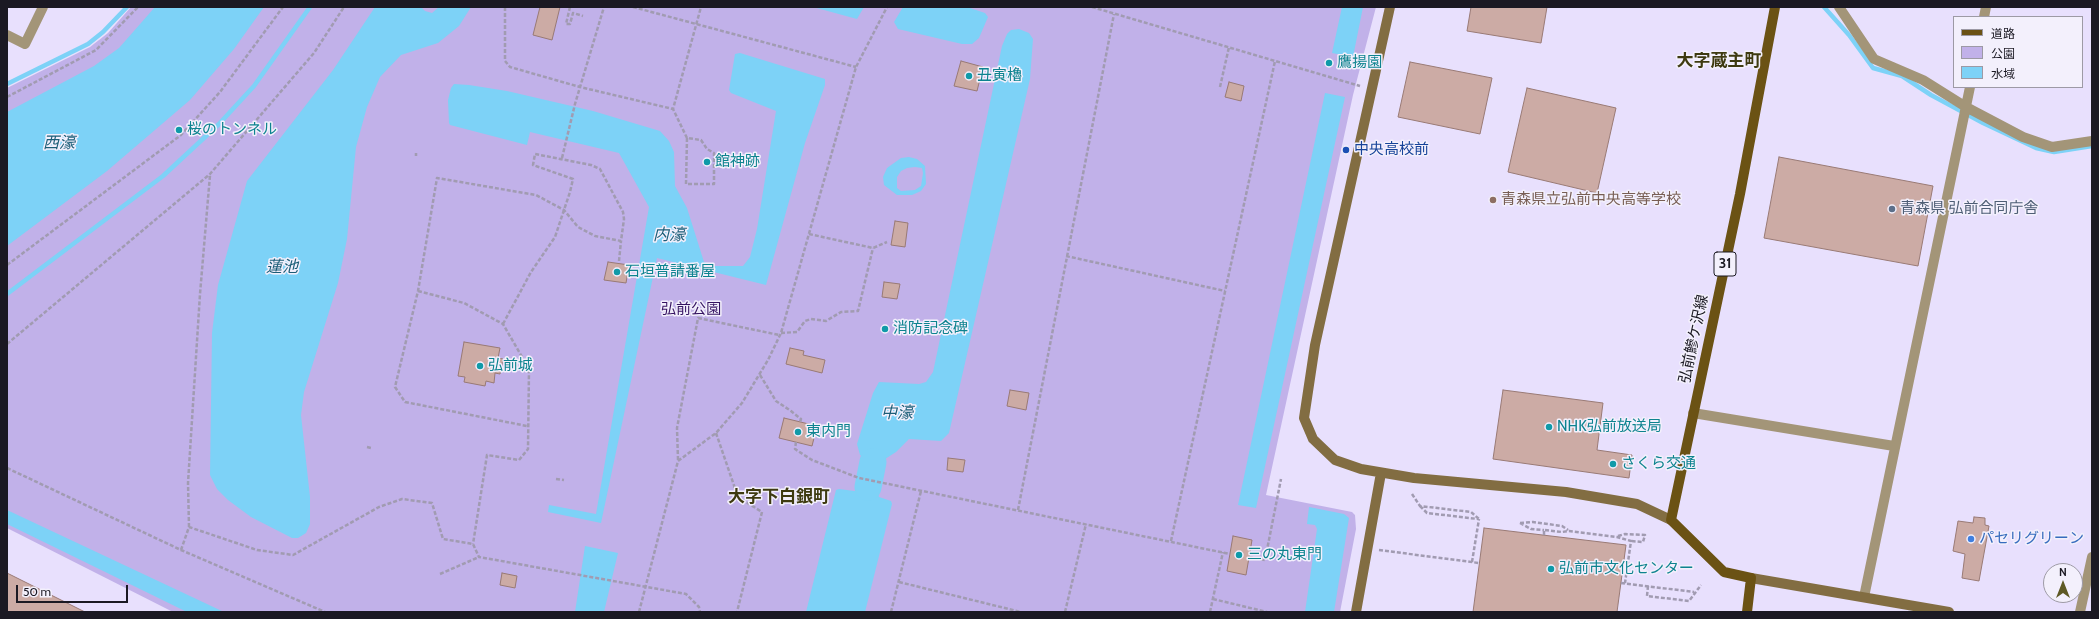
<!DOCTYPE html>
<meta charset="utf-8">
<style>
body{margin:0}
#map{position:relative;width:2099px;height:619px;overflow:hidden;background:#e8e0fd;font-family:Cabin,"Noto Sans JP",sans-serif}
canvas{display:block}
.frame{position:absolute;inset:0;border:8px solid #1b1923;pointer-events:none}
.legend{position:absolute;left:1953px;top:16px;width:130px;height:72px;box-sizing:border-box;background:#f3f0fc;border:1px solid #9d9aa5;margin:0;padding:5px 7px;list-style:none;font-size:12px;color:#1b1923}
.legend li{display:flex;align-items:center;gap:8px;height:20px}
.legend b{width:20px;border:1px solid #9d9aa5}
.north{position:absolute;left:2043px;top:563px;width:40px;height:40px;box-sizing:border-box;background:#f3f0fc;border:1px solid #9d9aa5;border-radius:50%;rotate:0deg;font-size:11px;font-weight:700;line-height:16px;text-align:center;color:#1b1923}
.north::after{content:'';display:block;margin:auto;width:14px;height:18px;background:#5e5925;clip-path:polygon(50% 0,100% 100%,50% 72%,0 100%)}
.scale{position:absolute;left:16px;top:585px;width:112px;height:18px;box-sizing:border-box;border:2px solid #1b1923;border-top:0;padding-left:5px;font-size:12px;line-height:14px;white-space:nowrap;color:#1b1923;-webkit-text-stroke:3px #f3f0fc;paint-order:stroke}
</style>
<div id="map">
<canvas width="2099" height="619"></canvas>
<div class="frame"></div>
<ul class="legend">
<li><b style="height:5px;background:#6b5214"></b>道路</li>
<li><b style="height:11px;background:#c1b1e9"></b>公園</li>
<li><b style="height:11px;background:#7dd2f7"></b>水域</li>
</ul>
<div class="north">N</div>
<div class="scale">50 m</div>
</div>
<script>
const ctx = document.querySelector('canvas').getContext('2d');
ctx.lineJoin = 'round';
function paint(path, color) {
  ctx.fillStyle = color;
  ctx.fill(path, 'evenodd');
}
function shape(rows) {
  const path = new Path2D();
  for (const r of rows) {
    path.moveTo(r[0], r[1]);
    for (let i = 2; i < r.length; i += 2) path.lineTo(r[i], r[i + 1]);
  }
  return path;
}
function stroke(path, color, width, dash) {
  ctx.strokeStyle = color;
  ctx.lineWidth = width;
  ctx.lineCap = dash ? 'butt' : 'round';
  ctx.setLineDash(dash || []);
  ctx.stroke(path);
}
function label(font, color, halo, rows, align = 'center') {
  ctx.font = font + ' Cabin,"Noto Sans JP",sans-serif';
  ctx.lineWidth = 3;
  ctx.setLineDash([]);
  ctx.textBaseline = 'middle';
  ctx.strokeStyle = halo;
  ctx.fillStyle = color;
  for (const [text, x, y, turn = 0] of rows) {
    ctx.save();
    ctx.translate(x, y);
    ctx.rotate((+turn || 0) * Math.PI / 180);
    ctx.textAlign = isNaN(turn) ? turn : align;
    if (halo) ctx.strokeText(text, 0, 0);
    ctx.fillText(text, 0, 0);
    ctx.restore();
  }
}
paint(shape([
 [131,7,1376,7,1353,95,1266,495,1352,512,1355,515,1356,529,1340,612,173,612,7,528,7,88,90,47,108,33]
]), '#c1b1e9');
paint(shape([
 [155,7,264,7,234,49,190,100,107,171,7,246,7,112,94,66,119,48],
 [375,7,421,7,425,11,432,13,439,7,471,7,459,26,438,43,401,55,380,77,367,107,356,147,347,239,338,283,304,392,301,415,310,497,310,524,306,533,298,538,292,538,251,517,228,500,217,489,210,475,212,333,218,285,247,181,333,70],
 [813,7,864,7,857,19],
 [903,7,967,7,985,13,988,17,979,38,972,44,962,44,898,29,894,22],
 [1342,7,1363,7,1353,57,1332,53],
 [1019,29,1029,33,1033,39,1030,79,949,433,941,441,909,439,896,452,882,461,867,460,860,455,857,444,873,393,879,382,919,384,926,382,933,372,1002,46,1007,34,1011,30],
 [740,53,825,79,825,85,805,143,766,285,657,258,601,523,548,512,549,505,596,514,649,207,619,153,530,132,527,145,450,125,449,123,448,100,451,88,454,84,469,85,507,91,593,111,660,131,669,141,674,152,675,186,687,208,704,262,714,266,743,266,750,257,757,229,776,111,731,93,729,90,735,54],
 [1325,93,1345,97,1256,508,1238,505],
 [909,157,917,159,925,166,926,184,921,191,912,195,897,195,884,185,883,177,887,168,901,158],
 [915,167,922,168,923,173,921,186,915,190,901,191,897,188,897,177,901,171,907,168],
 [864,486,876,488,879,497,891,501,892,504,865,612,806,612,836,490,839,489,862,492],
 [1309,507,1344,514,1349,518,1334,612,1305,612,1317,529,1315,525,1307,524],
 [7,510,224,612,187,612,7,524],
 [585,546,618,553,604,612,575,612]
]), '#7dd2f7');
stroke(shape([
 [1824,7,1849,35,1873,68,1902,76,1931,95,1983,123,2036,148,2054,152,2092,146],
 [7,84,88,44,103,32,127,7],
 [7,294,163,176,219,124,254,86,310,7]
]), '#7dd2f7', 4.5);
stroke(shape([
 [868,487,873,462]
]), '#7dd2f7', 27);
const building = shape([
 [540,7,560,7,552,40,533,35,540,7],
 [1471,7,1547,7,1541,43,1467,31,1471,7],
 [961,61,983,67,977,91,954,86,961,61],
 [1410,62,1492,78,1480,134,1398,117,1410,62],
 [1229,82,1244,86,1241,101,1225,97,1229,82],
 [1527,88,1616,108,1597,193,1508,172,1527,88],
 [1779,157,1933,186,1918,266,1764,238,1779,157],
 [895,221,908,223,905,247,891,245,895,221],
 [608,262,629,265,626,283,604,280,608,262],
 [884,282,900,284,897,299,882,297,884,282],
 [464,342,500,348,498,358,503,359,500,374,495,373,494,383,486,381,485,386,464,382,465,377,458,376,464,342],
 [790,348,804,351,803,355,825,360,822,373,786,364,790,348],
 [1010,390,1029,393,1026,410,1007,406,1010,390],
 [1503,390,1603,403,1597,450,1632,455,1629,478,1493,459,1503,390],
 [784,418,817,426,812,446,779,438,784,418],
 [948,458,965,460,963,472,947,470,948,458],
 [1974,517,1985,518,1985,525,1989,526,1979,581,1962,578,1965,554,1953,551,1958,521,1973,523,1974,517],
 [1484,528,1626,545,1617,612,1473,612,1484,528],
 [1233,536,1252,540,1246,575,1227,571,1233,536],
 [7,573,85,612,7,612,7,573],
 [502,573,517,576,515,588,500,585,502,573]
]);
paint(building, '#ccaba5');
stroke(building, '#997a75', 1);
stroke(shape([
 [505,7,505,61,510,67,580,87,673,109],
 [570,7,566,24,570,24,573,13,583,16],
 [633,7,856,67],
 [1092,7,1360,86],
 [1220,87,1229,47],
 [7,97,96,50,138,7],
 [687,138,686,184,714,184,714,153,707,149,701,140,687,138,673,109,701,7],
 [416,153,416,156],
 [562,158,575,104,604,7],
 [809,234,873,248,887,242],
 [1066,256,1225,291],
 [619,261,621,241],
 [7,265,181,135,220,92,283,7],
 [418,291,464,303,503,324,529,369,528,449,519,460,487,455,473,544],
 [503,324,531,272,555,237,570,192,573,179,533,165,535,154,591,165,600,169,623,212,624,219,621,241,595,236,578,227,564,210,536,195,437,178,418,291,395,387,405,402,527,426],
 [781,333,797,332,805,321,811,319,826,321,841,312,858,311,873,248],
 [7,344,210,174,314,53,344,7],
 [760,375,776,401,791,411,801,419,800,422],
 [716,433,738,497,762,512,737,612],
 [796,442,795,449,812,460,859,478,1230,554],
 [367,447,371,448],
 [678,460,677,428,698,318,779,335],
 [7,468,181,550,325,612],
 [556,479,564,480],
 [1412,494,1420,506,1471,512,1479,519],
 [1420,506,1427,513,1478,519],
 [1018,510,1114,14],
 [1520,523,1533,522,1562,526,1568,530],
 [1520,523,1531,529,1544,530],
 [189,527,188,483,200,294,210,175],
 [1544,535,1544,530,1562,532,1569,531,1617,537,1631,541,1625,583],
 [1618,536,1625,534,1645,535,1643,542,1631,541],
 [1171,541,1275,61],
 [181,550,189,527,257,550,293,555,379,507,402,499,432,503,443,539,473,544,479,557,686,594,699,607,700,612],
 [1379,550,1479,563],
 [1249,557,1265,560,1281,479],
 [1472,562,1479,519],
 [440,574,479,557],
 [899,582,1021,612],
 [1621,583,1694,592],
 [1648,586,1647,596,1689,601,1701,585],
 [1213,599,1267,612],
 [639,612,678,461,716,433,742,403,768,360,781,333,856,67,887,7],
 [891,612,921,491],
 [1065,612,1086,524],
 [1210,612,1223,552]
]), '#a19bb1', 2.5, [4, 2]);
stroke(shape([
 [1839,7,1874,59,1923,80,1966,107,2023,137,2052,147,2092,141],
 [1984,17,1986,7],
 [7,35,25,44,43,7],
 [1693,413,1894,446],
 [1864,597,1970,87],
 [2080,612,2092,557]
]), '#a39578', 10);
stroke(shape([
 [1390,7,1315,345,1304,418,1313,439,1335,460,1361,469,1414,478,1566,492,1637,504,1671,520],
 [1751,578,1949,612],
 [1356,612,1381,473]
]), '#826d42', 10);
stroke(shape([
 [1747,612,1751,578,1724,572,1671,520,1740,194,1775,7]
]), '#6b5214', 10);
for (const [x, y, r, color] of [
 [1329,63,4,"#0f9aa8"],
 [969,76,4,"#0f9aa8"],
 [179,130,4,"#0f9aa8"],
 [1346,150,4,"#1a4fb4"],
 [707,162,4,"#0f9aa8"],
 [1493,200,4,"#8d6e63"],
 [1892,209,4,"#5c6f8a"],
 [617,272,4,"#0f9aa8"],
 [885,329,4,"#0f9aa8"],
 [480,366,4,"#0f9aa8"],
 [1549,427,4,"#0f9aa8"],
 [798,432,4,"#0f9aa8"],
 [1613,464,4,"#0f9aa8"],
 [1971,539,4,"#3f7fe0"],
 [1239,555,4,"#0f9aa8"],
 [1551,569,4,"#0f9aa8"]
]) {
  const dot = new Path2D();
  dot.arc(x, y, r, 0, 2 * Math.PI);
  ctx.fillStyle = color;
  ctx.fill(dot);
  stroke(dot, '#f3f0fc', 1.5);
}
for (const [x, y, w] of [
 [1725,264,22]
]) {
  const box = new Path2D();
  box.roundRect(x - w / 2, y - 12, w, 24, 3);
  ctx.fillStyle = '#f3f0fc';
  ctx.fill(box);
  stroke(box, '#1b1923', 1);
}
label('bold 14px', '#1b1923', null, [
 ["31",1725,264]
]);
label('15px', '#0d838f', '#f3f0fc', [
 ["鷹揚園",1337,63],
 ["丑寅櫓",977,76],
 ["桜のトンネル",187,130],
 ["館神跡",715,162],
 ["石垣普請番屋",625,272],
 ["消防記念碑",893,329],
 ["弘前城",488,366],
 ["NHK弘前放送局",1557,427],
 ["東内門",806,432],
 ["さくら交通",1621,464],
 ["三の丸東門",1247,555],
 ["弘前市文化センター",1559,569]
], 'left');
label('15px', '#164399', '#f3f0fc', [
 ["中央高校前",1354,150]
], 'left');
label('15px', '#785e54', '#f3f0fc', [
 ["青森県立弘前中央高等学校",1501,200]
], 'left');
label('15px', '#4e5e75', '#f3f0fc', [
 ["青森県 弘前合同庁舎",1900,209]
], 'left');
label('15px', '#361462', '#f3f0fc', [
 ["弘前公園",691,310]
]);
label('15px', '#1b1923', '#f3f0fc', [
 ["弘前鰺ケ沢線",1694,339,-78]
]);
label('15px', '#366cbe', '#f3f0fc', [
 ["パセリグリーン",1979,539]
], 'left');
label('italic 16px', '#1b5d77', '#f3f0fc', [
 ["西濠",59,143],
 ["内濠",669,235],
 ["蓮池",282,267],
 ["中濠",897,413]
]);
label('bold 17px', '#3e3a10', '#f3f0fc', [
 ["大字蔵主町",1719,61],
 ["大字下白銀町",779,497]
]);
</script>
